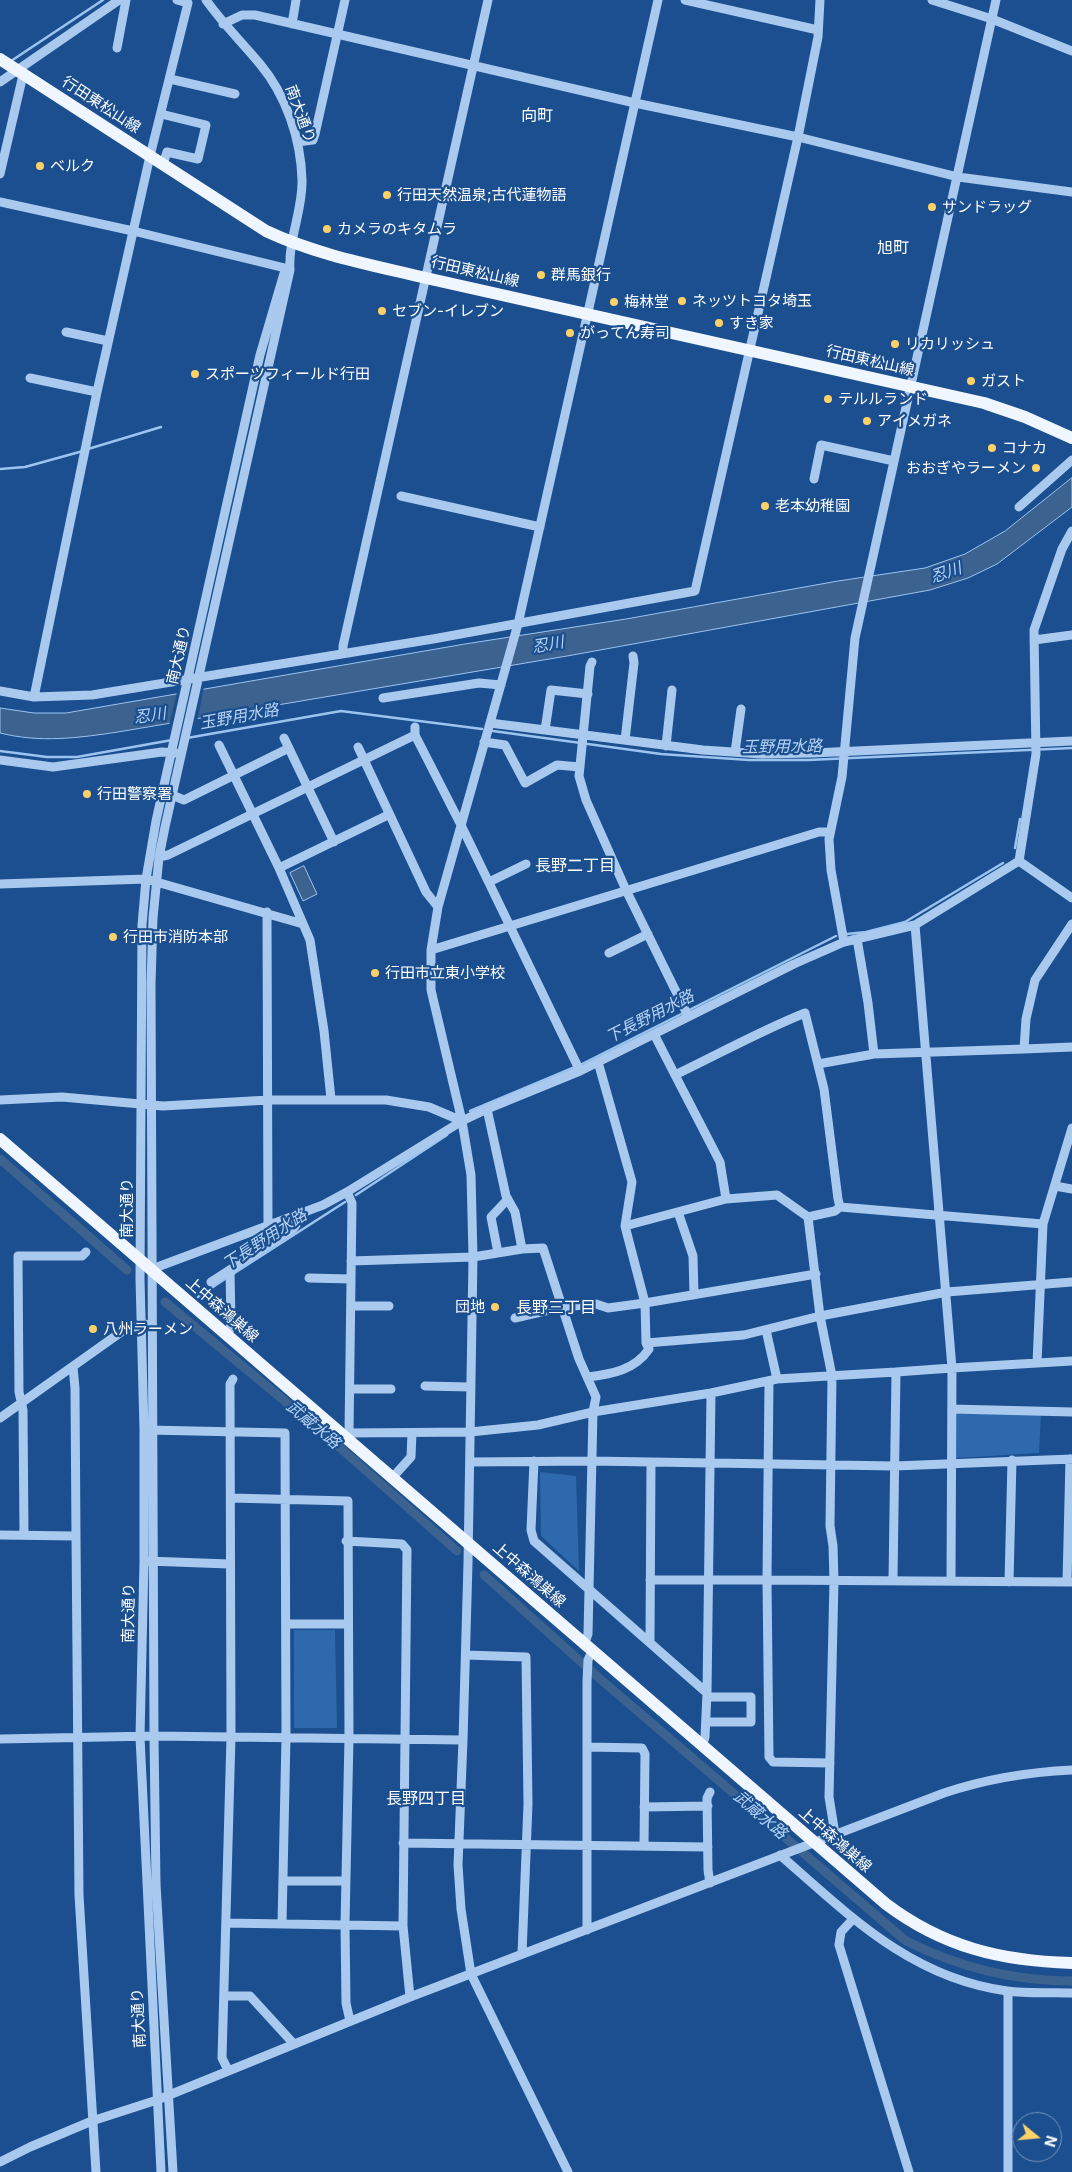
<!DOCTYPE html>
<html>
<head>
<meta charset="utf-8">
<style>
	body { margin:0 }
	#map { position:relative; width:1072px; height:2172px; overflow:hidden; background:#1b4f8f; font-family:Inter,sans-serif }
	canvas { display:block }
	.north { position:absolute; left:1012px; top:2112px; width:50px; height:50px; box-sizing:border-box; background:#1b4f8f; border:1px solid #7695bc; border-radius:50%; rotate:107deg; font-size:14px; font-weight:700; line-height:20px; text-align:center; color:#fff }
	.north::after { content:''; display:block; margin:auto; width:18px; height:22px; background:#ffd166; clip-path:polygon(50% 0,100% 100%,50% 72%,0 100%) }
</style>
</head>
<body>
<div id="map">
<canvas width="1072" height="2172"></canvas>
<div class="north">N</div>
</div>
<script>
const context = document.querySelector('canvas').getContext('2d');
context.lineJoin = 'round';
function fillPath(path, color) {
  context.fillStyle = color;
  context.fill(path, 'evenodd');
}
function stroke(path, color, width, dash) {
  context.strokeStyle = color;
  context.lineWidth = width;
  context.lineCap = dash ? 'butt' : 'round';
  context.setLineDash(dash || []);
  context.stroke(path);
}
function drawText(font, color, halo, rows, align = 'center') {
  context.font = font + ' Inter,"Noto Sans JP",sans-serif';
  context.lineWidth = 4.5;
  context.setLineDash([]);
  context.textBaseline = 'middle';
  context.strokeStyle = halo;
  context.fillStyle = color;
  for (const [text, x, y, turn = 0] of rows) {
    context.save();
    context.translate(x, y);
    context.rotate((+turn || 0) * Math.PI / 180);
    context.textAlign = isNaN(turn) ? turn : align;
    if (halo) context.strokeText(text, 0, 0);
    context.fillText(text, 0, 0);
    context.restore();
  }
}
const green = new Path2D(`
	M 956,1413 L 1041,1414 L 1039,1453 L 956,1458 Z
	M 540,1472 L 576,1476 L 579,1571 L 541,1536 Z
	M 294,1630 L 335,1630 L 337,1728 L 294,1728 Z`);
const water = new Path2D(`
	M 1072,478 L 1072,507 L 997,564 L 968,578 L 930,590 L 567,656 L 118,732 C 78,738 40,743 0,733 L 0,708 L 34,713 L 66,713 L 465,644 L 626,619 L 838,581 L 925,568 L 965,554 L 1005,531 Z
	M 304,866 L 317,894 L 303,901 L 290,873 Z`);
const pier = new Path2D(`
	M 204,687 L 197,722 L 169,726 L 177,692 Z`);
const stream = new Path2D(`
	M 11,61 L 103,0
	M 88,449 L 161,427
	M 0,469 L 25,467 L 83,451
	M 493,731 L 661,754 L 749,760 L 808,760 L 1072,748
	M 187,738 L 341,711 L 482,729
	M 0,751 L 47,757 L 77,757 L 172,740
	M 1015,848 L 1020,819
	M 847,934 L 866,932 L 905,922 L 1003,863
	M 580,1065 L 836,936
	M 470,1111 L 575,1067
	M 356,1195 L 447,1135
	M 233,1274 L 345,1202
	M 198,1297 L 228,1277`);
const canal = new Path2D(`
	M 0,1159 L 127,1270
	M 165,1302 L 321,1431 L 457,1551
	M 484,1575 L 599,1678 L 906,1941 C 961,1968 1011,1980 1072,1981`);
const minor = new Path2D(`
	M 685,0 L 818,30
	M 932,0 L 992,19 L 1072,51
	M 223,24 L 242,15 L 255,15 L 635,103 L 798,137 L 958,177 L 1072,192
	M 292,24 L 296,0
	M 117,48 L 126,0
	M 170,79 L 235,94
	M 0,82 L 119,0
	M 161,114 L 206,125 L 198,159 L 167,152 L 163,164
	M 297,142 L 313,140 L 315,134 L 345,0
	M 0,174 L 23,75
	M 0,202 L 133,231 L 285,268
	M 66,332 L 108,341
	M 30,378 L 97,392
	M 814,479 L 821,445 L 894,461
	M 401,496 L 540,527
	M 1019,507 L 1072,460
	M 1034,640 L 1072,635
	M 343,653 L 343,646 L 488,0
	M 592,662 L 590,666 L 579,776 L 586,800 L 626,890 L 688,1016
	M 0,691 L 34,697 L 92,695 L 433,639 L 695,591 L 798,137 L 818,37 L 820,0
	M 34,697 L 97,392 L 150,156 L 188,3 L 177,0
	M 383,698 L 479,683 L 501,685
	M 490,723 L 703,750 L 762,754 L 813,753 L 1072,741
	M 415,727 L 415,735 L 461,825 L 580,1071
	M 545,730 L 551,690 L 588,694
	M 284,738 L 334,842
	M 625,740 L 634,663 L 633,656
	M 484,742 L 505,745 L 525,783 L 557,765 L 580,767
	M 219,745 L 279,868 L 310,940 L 324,1031 L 331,1099
	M 666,746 L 672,690
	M 358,747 L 426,892 L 438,907
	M 735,752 L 741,709
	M 0,760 L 53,767 L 162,752 L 176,753
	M 172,795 L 184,800 L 289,748
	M 159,857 L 168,855 L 415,735
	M 1019,861 L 1072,898
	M 279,868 L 388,815
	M 489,882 L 526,864
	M 0,884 L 146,879 L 303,924
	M 267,912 L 268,1227
	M 915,925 L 952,1368 L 1072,1361
	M 844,942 L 831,870 L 829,839 L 842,777 L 855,638 L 996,0
	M 431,950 L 819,832 L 830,832
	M 609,953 L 648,934
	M 654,1034 L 675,1075 C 719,1054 760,1031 805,1013 L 824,1089 L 838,1199 L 840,1207 L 835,1211 L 808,1217 L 777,1195 L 726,1199
	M 1024,1049 L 1072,1047
	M 874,1054 L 1024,1049 L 1026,1019 L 1035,980 L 1072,924
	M 598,1062 L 632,1182 L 625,1226
	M 818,1064 L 874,1054 L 868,1003 L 857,939
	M 0,1100 L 62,1097 L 163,1106 L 268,1100 L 386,1100 L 429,1107 L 462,1121 L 347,1192 L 323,1205 L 152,1269
	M 487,1109 L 580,1071 L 794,964 L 844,942 L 915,925 L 1019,861 L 1036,754 L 1034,630 L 1062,549 L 1072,531
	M 462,1121 L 487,1109 L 506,1196 L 515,1212 L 522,1249
	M 1055,1186 L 1072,1189
	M 840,1207 L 1043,1224
	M 678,1212 L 693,1256 L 694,1295
	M 808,1217 L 820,1316 L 832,1376 L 830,1526 L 833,1546 L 834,1581 L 829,1797 L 835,1834
	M 498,1253 L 491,1217 L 508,1199
	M 351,1261 L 473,1257 L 522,1249 L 543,1248 L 579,1359 L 596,1397 L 593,1412 L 588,1634 L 584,1645
	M 309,1278 L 351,1279
	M 211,1282 L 293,1229 L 296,1225 L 296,1217
	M 351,1306 L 389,1306
	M 515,1318 L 562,1307 L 596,1304 L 608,1308 L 645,1303 L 816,1274
	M 766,1330 L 777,1379
	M 228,1336 L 231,1324 L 230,1270
	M 646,1343 L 744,1335 L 820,1316 L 947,1292 L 1072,1282
	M 1037,1363 L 1043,1224 L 1072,1128
	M 588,1377 C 612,1374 635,1370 649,1349 L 646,1343 L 645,1303 L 625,1226 L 726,1199 L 720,1162 L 675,1075
	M 769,1382 L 767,1580 L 1072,1582
	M 425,1386 L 470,1387
	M 350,1389 L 391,1389
	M 952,1409 L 1072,1412
	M 0,1418 L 124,1330 L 145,1324
	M 148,1430 L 285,1433
	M 349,1433 L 470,1432 L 538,1425 L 593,1412 L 711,1393 L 777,1379 L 896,1372
	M 345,1437 L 349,1433 L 352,1203 L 347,1192
	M 534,1461 L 531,1530 L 534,1541 L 707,1693
	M 470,1462 L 591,1461 L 895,1466 L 1072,1459
	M 392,1478 L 411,1457 L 412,1433
	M 231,1498 L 348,1501 L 349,1738 L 345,1924 L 346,2003 L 350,2021
	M 0,1535 L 76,1536 L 75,1388 L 73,1367
	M 24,1535 L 23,1410 L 19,1392 L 18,1256 L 82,1256 L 86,1252
	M 76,1536 L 79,1895 L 96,2172
	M 346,1541 L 402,1544 L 407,1550 L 403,1926 L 410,1997
	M 147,1561 L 229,1564
	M 650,1580 L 767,1580 L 769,1757 L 773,1762 L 830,1763
	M 893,1580 L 896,1372 L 952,1368 L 951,1580
	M 1009,1582 L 1012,1460
	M 1067,1582 L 1070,1459
	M 286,1624 L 347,1624
	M 650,1642 L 651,1462
	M 466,1655 L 526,1657 L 528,1804 L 522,1954
	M 706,1722 L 751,1722 L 751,1697 L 707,1697
	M 0,1739 L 154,1736 L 463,1740 L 458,1865 L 461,1909 L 471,1974 L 568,2172
	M 463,1740 L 468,1563 L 473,1257 L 471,1175 L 462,1121 L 431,990 L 431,950 L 438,907 L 518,624 L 658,0
	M 587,1747 L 642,1748 L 645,1754 L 644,1846
	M 702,1747 L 705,1737 L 707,1693 L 711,1393
	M 710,1792 L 707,1798 L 708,1870 L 710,1883
	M 644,1807 L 708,1806
	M 403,1843 L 708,1847
	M 780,1855 C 850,1916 911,1978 1007,1991 C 1028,1994 1051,1992 1072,1993
	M 283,1881 L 346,1881
	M 853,1919 L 841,1932 L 839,1945 L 909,2172
	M 226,1923 L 403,1926
	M 282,1924 L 286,1737 L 285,1433
	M 587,1930 L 587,1682 L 588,1660 L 592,1651
	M 225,1996 L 250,1996 L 293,2043
	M 228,2070 L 222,2058 L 231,1737 L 230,1384 L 233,1379
	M 0,2162 L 30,2147 L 92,2121 L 157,2100 L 410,1997 L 944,1793 C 986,1779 1028,1772 1072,1770
	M 161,2172 L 140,1737 L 144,1561 L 144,1430 L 140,1279 L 142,925 L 146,879 L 156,821 L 260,355 L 285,270
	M 173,2172 L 156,1884 L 154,1736 L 151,984 L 153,918 L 159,857 L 165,827 L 290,270 C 288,239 303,210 302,180 C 301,139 286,95 260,64 C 241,41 223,24 206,0
	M 1008,2172 L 1008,1992`);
const major = new Path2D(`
	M 0,59 L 266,231 C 317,255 372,265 426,278 L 984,403 L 1025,417 L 1072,438
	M 0,1139 L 886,1904 C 943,1947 1001,1961 1072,1963`);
const markers = [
	[40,166,5,"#ffd166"],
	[387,195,5,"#ffd166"],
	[932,207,5,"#ffd166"],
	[327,229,5,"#ffd166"],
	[541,275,5,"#ffd166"],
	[682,301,5,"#ffd166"],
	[614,302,5,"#ffd166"],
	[382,311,5,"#ffd166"],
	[719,323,5,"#ffd166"],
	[570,333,5,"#ffd166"],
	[895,344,5,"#ffd166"],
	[195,374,5,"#ffd166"],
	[971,381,5,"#ffd166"],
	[828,399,5,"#ffd166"],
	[867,421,5,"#ffd166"],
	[992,448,5,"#ffd166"],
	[1036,468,5,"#ffd166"],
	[765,506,5,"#ffd166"],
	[87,794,5,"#ffd166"],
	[113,937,5,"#ffd166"],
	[375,973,5,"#ffd166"],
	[495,1307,5,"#ffd166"],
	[93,1329,5,"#ffd166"]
];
const streetNames = [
	["行田東松山線",101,105,33],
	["南大通り",300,114,70],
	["行田東松山線",475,272,13],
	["行田東松山線",870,361,13],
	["南大通り",179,655,-77],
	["南大通り",127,1208,-90],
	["上中森鴻巣線",222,1310,41],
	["上中森鴻巣線",529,1575,41],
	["南大通り",129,1613,-89],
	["上中森鴻巣線",835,1840,41],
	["南大通り",139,2018,-93]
];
const poiNames = [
	["ベルク",50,166],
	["行田天然温泉;古代蓮物語",397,195],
	["サンドラッグ",942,207],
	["カメラのキタムラ",337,229],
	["群馬銀行",551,275],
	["ネッツトヨタ埼玉",692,301],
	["梅林堂",624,302],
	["セブン-イレブン",392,311],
	["すき家",729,323],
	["がってん寿司",580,333],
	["リカリッシュ",905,344],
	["スポーツフィールド行田",205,374],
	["ガスト",981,381],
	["テルルランド",838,399],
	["アイメガネ",877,421],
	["コナカ",1002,448],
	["おおぎやラーメン",1026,468,"right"],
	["老本幼稚園",775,506],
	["行田警察署",97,794],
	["行田市消防本部",123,937],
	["行田市立東小学校",385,973],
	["団地",485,1307,"right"],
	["八州ラーメン",103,1329]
];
const neighbourhoodNames = [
	["向町",537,116],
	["旭町",893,248],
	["長野二丁目",575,866],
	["長野三丁目",556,1308],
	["長野四丁目",426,1799]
];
const waterNames = [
	["忍川",946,573,-19],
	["忍川",548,645,-10],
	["忍川",150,716,-8],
	["玉野用水路",239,717,-10],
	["玉野用水路",782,747,-1],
	["下長野用水路",650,1017,-27],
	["下長野用水路",265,1240,-33],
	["武蔵水路",313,1425,40],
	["武蔵水路",760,1815,41]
];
fillPath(green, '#2e69ad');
fillPath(water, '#3c6290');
stroke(water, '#9cc4f0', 1);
fillPath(pier, '#1b4f8f');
stroke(stream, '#9cc4f0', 2.5);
stroke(canal, '#3c6290', 9);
stroke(minor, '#a9c9ee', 9);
stroke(major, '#f0f6ff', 12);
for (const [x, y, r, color] of markers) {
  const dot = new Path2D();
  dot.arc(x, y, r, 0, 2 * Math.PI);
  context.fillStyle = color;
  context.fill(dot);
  stroke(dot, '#1b4f8f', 2);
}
drawText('15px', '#fff', '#1b4f8f', streetNames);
drawText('15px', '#fff', '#1b4f8f', poiNames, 'left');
drawText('16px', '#fff', '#1b4f8f', neighbourhoodNames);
drawText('italic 16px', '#b5d3f5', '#1b4f8f', waterNames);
</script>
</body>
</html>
